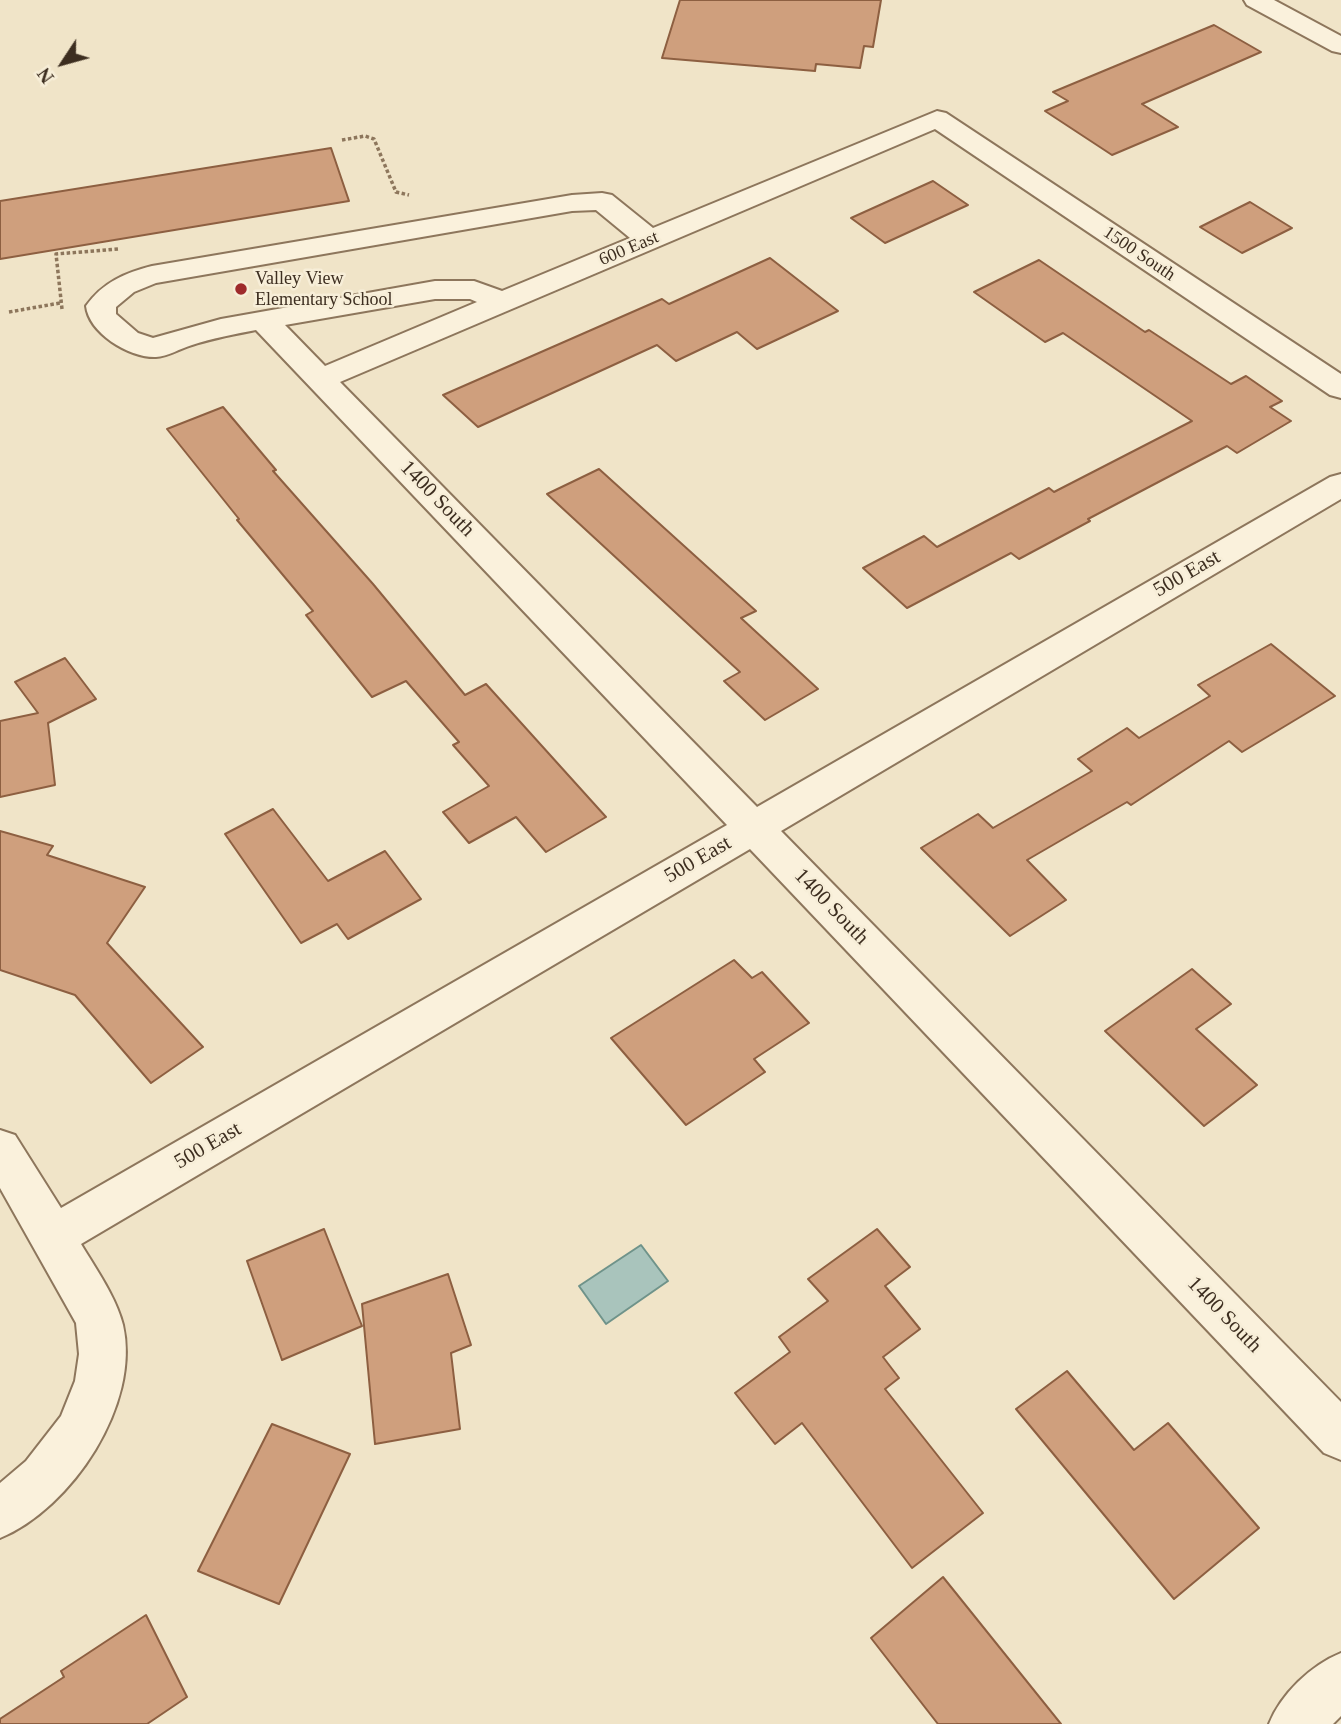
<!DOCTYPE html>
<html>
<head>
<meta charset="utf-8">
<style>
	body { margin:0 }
	#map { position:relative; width:1341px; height:1724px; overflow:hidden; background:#f0e4c8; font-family:"Times New Roman",serif }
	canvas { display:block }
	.north { position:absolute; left:28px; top:28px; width:70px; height:70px; -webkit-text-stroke:5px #f7eed8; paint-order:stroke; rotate:234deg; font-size:19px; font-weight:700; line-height:28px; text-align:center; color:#3d2e20 }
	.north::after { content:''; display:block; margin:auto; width:24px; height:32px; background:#3d2e20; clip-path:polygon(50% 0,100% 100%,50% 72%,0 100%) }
</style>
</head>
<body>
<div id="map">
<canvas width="1341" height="1724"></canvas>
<div class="north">N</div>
</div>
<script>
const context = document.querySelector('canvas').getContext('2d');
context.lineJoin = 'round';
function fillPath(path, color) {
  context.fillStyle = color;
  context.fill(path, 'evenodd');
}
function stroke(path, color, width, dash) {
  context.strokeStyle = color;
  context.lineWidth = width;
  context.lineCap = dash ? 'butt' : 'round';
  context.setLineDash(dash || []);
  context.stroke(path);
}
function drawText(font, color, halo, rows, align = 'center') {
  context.font = font + ' "Times New Roman",serif';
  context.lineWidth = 5;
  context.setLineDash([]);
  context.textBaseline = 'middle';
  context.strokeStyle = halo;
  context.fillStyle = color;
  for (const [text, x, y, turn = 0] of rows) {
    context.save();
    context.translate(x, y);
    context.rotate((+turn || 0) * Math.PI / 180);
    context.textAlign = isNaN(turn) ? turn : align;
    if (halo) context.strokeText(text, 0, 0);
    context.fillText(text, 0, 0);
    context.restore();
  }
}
const water = new Path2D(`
	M 641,1245 L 668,1281 L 606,1324 L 579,1286 Z`);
const building = new Path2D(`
	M 680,0 L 881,0 L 873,47 L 864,46 L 860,68 L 816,64 L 815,71 L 662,58 Z
	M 1214,25 L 1261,52 L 1142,104 L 1178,127 L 1112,155 L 1045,111 L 1068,101 L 1053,92 Z
	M 331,148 L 349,201 L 0,259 L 0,201 Z
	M 933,181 L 968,205 L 885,243 L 851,218 Z
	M 1250,202 L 1292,228 L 1242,253 L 1200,227 Z
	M 770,258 L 838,311 L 757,349 L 737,332 L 676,361 L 657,345 L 478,427 L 443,395 L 662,299 L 669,304 Z
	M 1039,260 L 1145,332 L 1149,330 L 1231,384 L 1246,376 L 1282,401 L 1270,407 L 1291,421 L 1237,453 L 1227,446 L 1088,519 L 1090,521 L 1019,559 L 1011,553 L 907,608 L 863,568 L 924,536 L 937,547 L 1049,488 L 1054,492 L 1192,421 L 1063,333 L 1045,342 L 974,292 Z
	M 223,407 L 276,470 L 273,471 L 373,584 L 465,695 L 486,684 L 606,817 L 546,852 L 516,817 L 469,843 L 443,812 L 489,786 L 453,745 L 459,742 L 406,681 L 372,697 L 306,615 L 313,611 L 237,520 L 239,519 L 167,429 Z
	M 599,469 L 756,611 L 741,618 L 818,689 L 765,720 L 724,681 L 740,672 L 547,494 Z
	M 1271,644 L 1335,696 L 1242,752 L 1229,741 L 1131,805 L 1127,802 L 1027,860 L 1066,900 L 1010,936 L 921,848 L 978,814 L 993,828 L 1092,771 L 1078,759 L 1127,728 L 1139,738 L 1210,696 L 1198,685 Z
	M 65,658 L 96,699 L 48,723 L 55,785 L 0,797 L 0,721 L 38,713 L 15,682 Z
	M 273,809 L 328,881 L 385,851 L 421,899 L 348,939 L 337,924 L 301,943 L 225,834 Z
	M 0,831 L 53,846 L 47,855 L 145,887 L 107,943 L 203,1047 L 151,1083 L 75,995 L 0,970 Z
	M 734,960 L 752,978 L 762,972 L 809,1023 L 754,1059 L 765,1072 L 686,1125 L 611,1038 Z
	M 1192,969 L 1231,1004 L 1196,1029 L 1257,1085 L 1204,1126 L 1105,1031 Z
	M 324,1229 L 362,1326 L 282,1360 L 247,1261 Z
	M 877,1229 L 910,1267 L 885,1286 L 920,1329 L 883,1357 L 899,1378 L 885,1389 L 983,1513 L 912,1568 L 802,1423 L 775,1444 L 735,1393 L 790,1352 L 779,1337 L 828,1301 L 808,1279 Z
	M 448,1274 L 471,1345 L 451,1353 L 460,1429 L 375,1444 L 362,1304 Z
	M 1067,1371 L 1134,1450 L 1168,1423 L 1259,1528 L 1174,1599 L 1016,1409 Z
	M 272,1424 L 350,1454 L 279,1604 L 198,1571 Z
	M 943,1577 L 1061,1724 L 938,1724 L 871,1638 Z
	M 146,1615 L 187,1697 L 147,1724 L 0,1724 L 0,1719 L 64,1677 L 61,1671 Z`);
const path = new Path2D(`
	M 342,140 L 365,136 L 374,139 L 396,192 L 409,195
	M 62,309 L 56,254 L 118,249
	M 9,312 L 60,303`);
const minor = new Path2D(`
	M 1244,0 L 1274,0 L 1341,36 L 1341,53 L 1332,51 L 1247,5 Z
	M 937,111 L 946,113 L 1341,374 L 1341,398 L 1330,395 L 935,129 L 340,382 L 757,807 L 1330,477 L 1341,474 L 1341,499 L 781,831 L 1341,1402 L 1341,1460 L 1324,1453 L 750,849 L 81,1244 C 96,1269 116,1297 123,1325 C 141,1404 72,1508 0,1538 L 0,1483 L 26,1461 L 61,1416 L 75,1381 L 79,1354 L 76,1323 L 0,1188 L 0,1130 L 15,1135 L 61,1208 L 727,825 L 256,330 C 235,334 213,338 192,345 C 181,348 167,357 156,357 C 129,358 89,333 86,306 C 103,282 125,273 152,266 L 572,195 L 602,193 L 612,195 L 653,228 ZM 596,210 L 630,238 L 502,291 L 474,281 L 435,281 L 221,319 L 153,338 L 138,333 L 116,314 L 116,307 L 134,292 L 156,283 L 572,211 ZM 435,299 L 470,299 L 477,302 L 325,366 L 285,325 Z
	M 1341,1653 L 1341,1716 L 1333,1724 L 1269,1724 C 1281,1694 1311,1665 1341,1653 Z`);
const markers = [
	[241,289,7,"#9e2a2b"]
];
const farStreetnames = [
	["600 East",629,249,-23],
	["1500 South",1139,254,34]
];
const farPoinames = [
	["Valley View",255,279],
	["Elementary School",255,300]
];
const streetNames = [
	["1400 South",437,499,46],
	["500 East",1187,574,-30],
	["500 East",698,860,-30],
	["1400 South",831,907,46],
	["500 East",208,1146,-30],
	["1400 South",1224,1315,46]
];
fillPath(water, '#a9c4bc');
stroke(water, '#6f938a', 2);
fillPath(building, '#cf9f7d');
stroke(building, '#8d5f41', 2);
stroke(minor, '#8d765c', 4);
stroke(path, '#8d765c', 3.5, [3.5, 2.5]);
fillPath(minor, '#faf1dc');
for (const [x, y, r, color] of markers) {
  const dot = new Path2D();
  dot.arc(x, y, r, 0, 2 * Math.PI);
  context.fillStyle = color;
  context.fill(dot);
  stroke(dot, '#f7eed8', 2.5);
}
drawText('18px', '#3d2e20', '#f7eed8', farStreetnames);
drawText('18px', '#3d2e20', '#f7eed8', farPoinames, 'left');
drawText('21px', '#3d2e20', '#f7eed8', streetNames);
</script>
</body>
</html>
